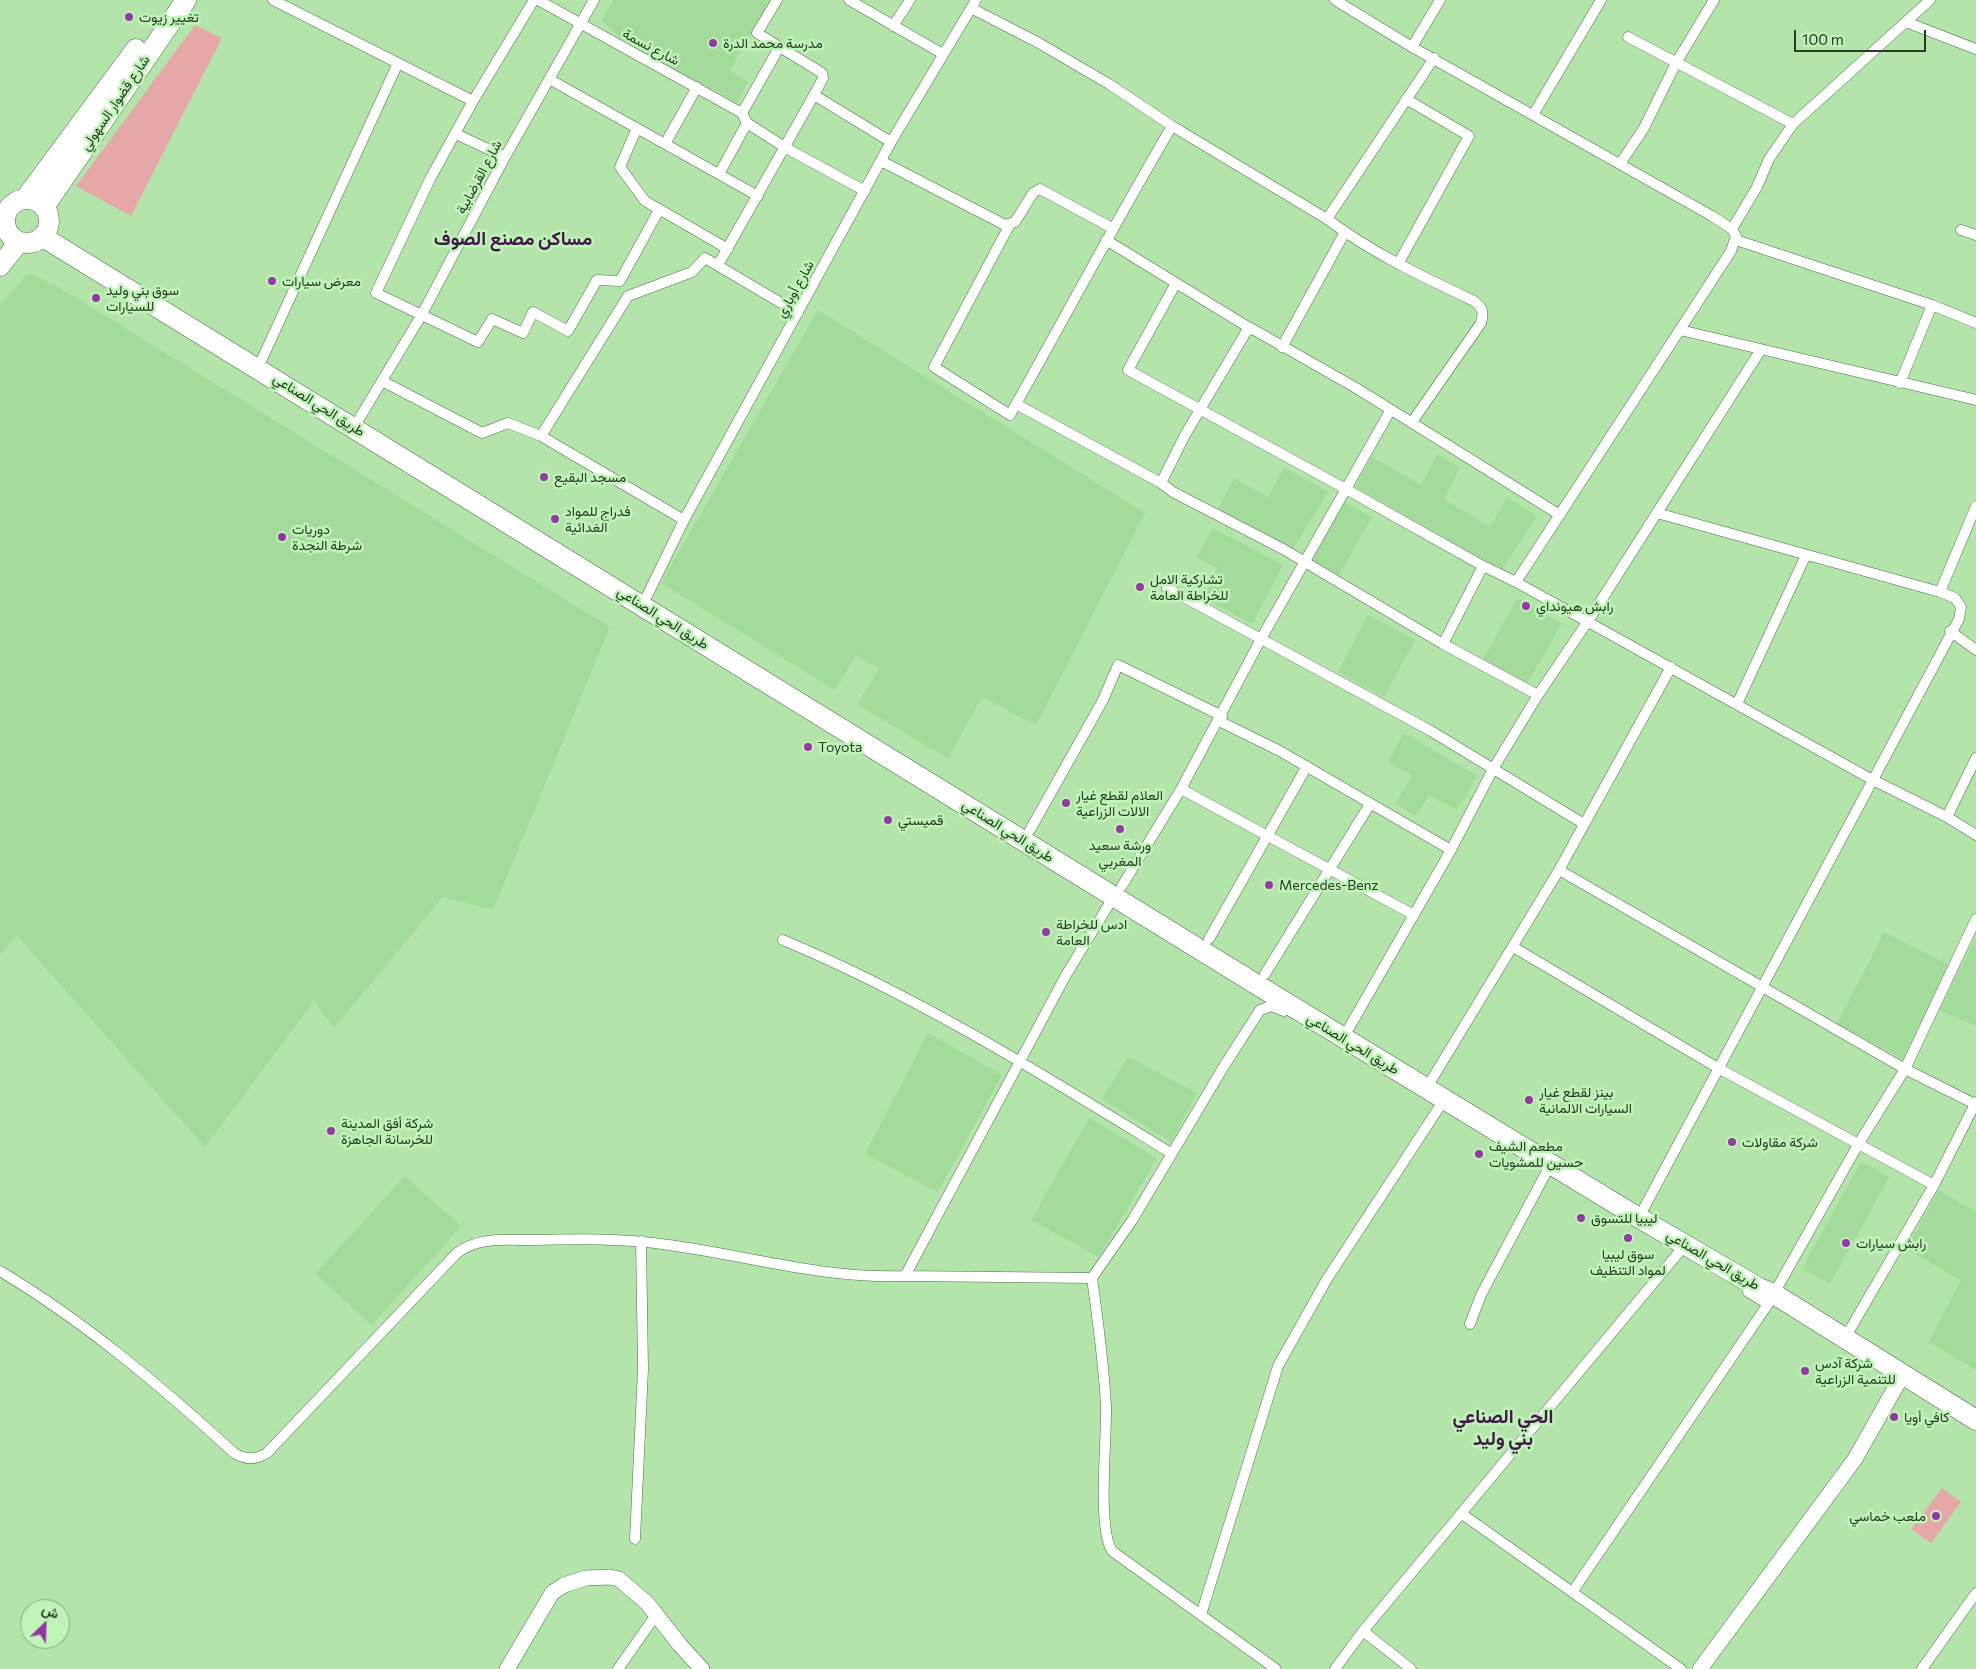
<!DOCTYPE html>
<html>
<head>
<meta charset="utf-8">
<style>
	body { margin:0 }
	#map { position:relative; width:1976px; height:1669px; overflow:hidden; background:#b3e5ab; font-family:Commissioner,Vazirmatn,sans-serif }
	canvas { display:block }
	.north { position:absolute; left:20px; top:1599px; width:50px; height:50px; box-sizing:border-box; background:#bff3b8; border:1px solid #83aa7d; border-radius:50%; rotate:24deg; font-size:14px; font-weight:700; line-height:20px; text-align:center; color:#283c25 }
	.north::after { content:''; display:block; margin:auto; width:18px; height:22px; background:#9439a4; clip-path:polygon(50% 0,100% 100%,50% 72%,0 100%) }
	.scale { position:absolute; left:1794px; top:30px; width:132px; height:22px; box-sizing:border-box; border:2px solid #283c25; border-top:0; padding-left:6px; font-size:15px; line-height:18px; white-space:nowrap; color:#283c25; -webkit-text-stroke:4px #bff3b8; paint-order:stroke }
</style>
</head>
<body>
<div id="map">
<canvas width="1976" height="1669"></canvas>
<div class="north">ش</div>
<div class="scale">100 m</div>
</div>
<script>
const context = document.querySelector('canvas').getContext('2d');
context.lineJoin = 'round';
function fillPath(path, color) {
  context.fillStyle = color;
  context.fill(path, 'evenodd');
}
function stroke(path, color, width, dash) {
  context.strokeStyle = color;
  context.lineWidth = width;
  context.lineCap = dash ? 'butt' : 'round';
  context.setLineDash(dash || []);
  context.stroke(path);
}
function drawText(font, color, halo, rows, align = 'center') {
  context.font = font + ' Commissioner,Vazirmatn,sans-serif';
  context.lineWidth = 5;
  context.setLineDash([]);
  context.textBaseline = 'middle';
  context.strokeStyle = halo;
  context.fillStyle = color;
  for (const [text, x, y, turn = 0] of rows) {
    context.save();
    context.translate(x, y);
    context.rotate((+turn || 0) * Math.PI / 180);
    context.textAlign = isNaN(turn) ? turn : align;
    if (halo) context.strokeText(text, 0, 0);
    context.fillText(text, 0, 0);
    context.restore();
  }
}
const built = new Path2D(`
	M 613,0 L 771,0 L 730,70 L 748,82 L 737,103 L 713,89 L 708,91 L 630,46 L 602,21 Z
	M 29,273 L 55,285 L 610,627 L 493,910 L 443,897 L 334,1028 L 314,1001 L 205,1147 L 17,936 L 0,954 L 0,304 Z
	M 818,310 L 1145,513 L 1036,725 L 982,697 L 948,759 L 857,704 L 879,669 L 873,665 L 856,655 L 835,690 L 661,583 Z
	M 1437,454 L 1460,468 L 1444,499 L 1490,527 L 1507,497 L 1537,516 L 1502,570 L 1355,487 L 1372,457 L 1421,485 Z
	M 1284,467 L 1328,492 L 1293,549 L 1218,509 L 1234,478 L 1268,497 Z
	M 1344,502 L 1372,517 L 1339,575 L 1312,560 Z
	M 1213,528 L 1283,565 L 1252,624 L 1203,598 L 1218,568 L 1197,557 Z
	M 1517,599 L 1562,623 L 1527,684 L 1483,659 Z
	M 1368,615 L 1415,640 L 1384,697 L 1338,672 Z
	M 1404,733 L 1477,776 L 1457,810 L 1429,795 L 1416,816 L 1395,804 L 1412,776 L 1388,761 Z
	M 1884,932 L 1949,965 L 1905,1060 L 1837,1024 Z
	M 1976,938 L 1976,1026 L 1939,1010 Z
	M 928,1033 L 1002,1075 L 938,1192 L 865,1154 Z
	M 1128,1057 L 1197,1093 L 1171,1142 L 1102,1099 Z
	M 1089,1118 L 1157,1158 L 1099,1257 L 1031,1220 Z
	M 1861,1161 L 1889,1177 L 1830,1284 L 1802,1269 Z
	M 405,1176 L 461,1226 L 372,1325 L 315,1274 Z
	M 1939,1190 L 1976,1212 L 1976,1370 L 1929,1342 L 1961,1280 L 1906,1249 Z`);
const green = new Path2D(`
	M 195,25 L 222,38 L 131,216 L 76,186 Z
	M 1942,1488 L 1961,1502 L 1931,1543 L 1911,1529 Z`);
const street = new Path2D(`
	M 273,0 L 473,101
	M 534,0 L 473,101 L 430,179 L 376,293 L 478,342 L 492,319 L 523,333 L 533,312 L 568,331 L 597,280 L 620,281 L 659,210
	M 538,0 L 742,113 L 747,123
	M 777,0 L 757,33 L 822,73 L 823,78 L 814,95 L 891,142
	M 849,0 L 943,54
	M 971,8 L 1037,42 L 1109,84 L 1172,126 L 1327,219 C 1372,253 1423,277 1474,301 C 1483,308 1484,312 1481,323 L 1412,422
	M 1906,22 L 1976,49
	M 893,26 L 910,0
	M 1628,37 L 1793,124
	M 1412,47 L 1440,0
	M 549,79 L 758,196
	M 742,113 L 780,46
	M 1533,115 L 1601,0
	M 747,123 L 786,148 L 865,191
	M 637,128 L 620,167 L 645,201 L 728,249
	M 456,134 L 505,157
	M 665,144 L 697,87
	M 881,161 L 1005,225 L 1015,222 L 1033,193 L 1040,189 L 1112,228
	M 1620,164 L 1644,128 L 1676,63 L 1714,0
	M 719,174 L 747,123
	M 1327,219 L 1434,58
	M 1009,226 L 934,367 L 1010,415 C 1064,319 1116,221 1172,126
	M 1732,229 L 1757,187 L 1769,159 L 1793,124 L 1930,0
	M 1961,230 L 1976,235
	M 1106,240 L 1176,283 L 1128,370 L 1344,488 L 1483,566 L 1516,582 L 1731,251 L 1736,236 L 1732,229 L 1712,216 L 1412,47 L 1335,0
	M 1736,240 L 1932,305 L 1976,323
	M 1398,264 L 1469,136 L 1406,99
	M 718,265 L 814,95
	M 1176,283 L 1253,330
	M 1680,330 L 1976,400
	M 1282,347 L 1345,232
	M 262,359 L 398,63
	M 382,381 L 482,433 L 508,423 L 541,436 L 628,296 L 692,272 L 705,258 L 798,313
	M 1900,383 L 1932,305
	M 1016,404 L 1161,483
	M 359,419 L 421,316 L 505,157 L 594,0
	M 541,436 L 684,520
	M 1483,566 L 1443,644 L 1538,695
	M 1516,582 L 1871,779 L 1947,817 L 1976,835
	M 1167,588 L 1431,731 L 1584,824
	M 1940,592 L 1976,506
	M 647,596 L 684,520 L 891,142 L 976,0
	M 1950,631 L 1976,650
	M 1443,644 L 1283,549 L 1173,492 L 1161,483 L 1185,435 L 1249,327 L 1356,388 L 1560,515
	M 1737,704 L 1806,555
	M 1219,721 L 1278,750 L 1451,850
	M 1181,789 L 1414,915
	M 1947,817 L 1976,758
	M 1030,830 L 1103,700 L 1118,665 L 1222,716
	M 1559,870 L 1905,1069 L 1975,1104
	M 1122,886 L 1181,789 L 1261,639 L 1390,411
	M 1114,896 L 1066,975 L 905,1276 L 1092,1278 L 1133,1219 L 1224,1066 L 1260,1010 L 1271,1006 L 1284,1011
	M 1209,939 L 1307,766
	M 783,940 C 919,997 1045,1076 1171,1153
	M 1513,947 L 1718,1068 L 1934,1185
	M 1265,974 L 1370,804
	M 1349,1028 L 1451,850 L 1493,769 L 1538,695 L 1588,621 L 1760,351
	M 1432,1079 L 1559,870 L 1671,667
	M 1644,1208 L 1959,619 L 1961,607 L 1955,598 L 1940,592 L 1657,513
	M 0,1271 C 85,1322 161,1386 234,1453 C 246,1460 255,1460 267,1453 L 457,1253 C 478,1237 504,1240 530,1240 C 576,1239 623,1238 669,1245 C 749,1256 824,1279 905,1276
	M 1092,1278 C 1098,1321 1104,1364 1106,1407 C 1107,1440 1097,1526 1112,1551 L 1276,1669
	M 1748,1292 L 1768,1304
	M 1470,1324 L 1481,1295 L 1547,1171
	M 1845,1338 L 1934,1185 L 1976,1102
	M 1462,1514 L 1681,1669
	M 635,1539 L 643,1369 L 641,1241
	M 1573,1591 L 1768,1304 L 1859,1143 L 1905,1069 L 1976,919
	M 1201,1615 L 1278,1366 L 1327,1279 L 1440,1106
	M 1363,1631 L 1411,1669
	M 618,1669 L 656,1615
	M 1335,1669 L 1363,1631 L 1680,1251
	M 1922,1669 L 1976,1593`);
const secondary = new Path2D(`
	M 507,1669 L 552,1593 L 564,1585 L 586,1578 L 610,1577 L 619,1579 L 647,1603 L 680,1645 L 702,1669
	M 1700,1669 L 1855,1459 L 1903,1374`);
const highway = new Path2D(`
	M5 221a22 22 0 1 1 44 0a22 22 0 1 1-44 0Z
	M 25,199 L 136,49
	M 44,207 L 186,0
	M 43,237 L 1272,994 L 1634,1215 L 1759,1288 L 1774,1294 L 1976,1420
	M 0,266 L 19,242`);
const markers = [
	[129,17,5,"#9439a4"],
	[713,43,5,"#9439a4"],
	[272,281,5,"#9439a4"],
	[96,298,5,"#9439a4"],
	[544,477,5,"#9439a4"],
	[555,519,5,"#9439a4"],
	[282,537,5,"#9439a4"],
	[1140,587,5,"#9439a4"],
	[1526,606,5,"#9439a4"],
	[808,747,5,"#9439a4"],
	[1066,803,5,"#9439a4"],
	[888,820,5,"#9439a4"],
	[1120,829,5,"#9439a4"],
	[1269,885,5,"#9439a4"],
	[1046,932,5,"#9439a4"],
	[1529,1100,5,"#9439a4"],
	[331,1131,5,"#9439a4"],
	[1732,1142,5,"#9439a4"],
	[1479,1154,5,"#9439a4"],
	[1581,1218,5,"#9439a4"],
	[1628,1238,5,"#9439a4"],
	[1846,1243,5,"#9439a4"],
	[1805,1371,5,"#9439a4"],
	[1894,1417,5,"#9439a4"],
	[1936,1516,5,"#9439a4"]
];
const poiNames = [
	["تغيير زيوت",139,17],
	["مدرسة محمد الدرة",723,43],
	["معرض سيارات",282,281],
	["سوق بني وليد",106,290],
	["للسيارات",106,306],
	["مسجد البقيع",554,477],
	["فدراج للمواد",565,511],
	["الغدائية",565,527],
	["دوريات",292,529],
	["شرطة النجدة",292,545],
	["تشاركية الامل",1150,579],
	["للخراطة العامة",1150,595],
	["رابش هيونداي",1536,606],
	["Toyota",818,747],
	["العلام لقطع غيار",1076,795],
	["الالات الزراعية",1076,811],
	["قميستي",898,820],
	["ورشة سعيد",1120,845,"center"],
	["المغربي",1120,861,"center"],
	["Mercedes-Benz",1279,885],
	["ادس للخراطة",1056,924],
	["العامة",1056,940],
	["بينز لقطع غيار",1539,1092],
	["السيارات الالمانية",1539,1108],
	["شركة أفق المدينة",341,1123],
	["للخرسانة الجاهزة",341,1139],
	["شركة مقاولات",1742,1142],
	["مطعم الشيف",1489,1146],
	["حسين للمشويات",1489,1162],
	["ليبيا للتسوق",1591,1218],
	["رابش سيارات",1856,1243],
	["سوق ليبيا",1628,1254,"center"],
	["لمواد التنظيف",1628,1270,"center"],
	["شركة آدس",1815,1363],
	["للتنمية الزراعية",1815,1379],
	["كافي أويا",1904,1417],
	["ملعب خماسي",1926,1516,"right"]
];
const streetNames = [
	["شارع نسمة",651,47,28],
	["شارع قضوار السهولي",115,103,-56],
	["شارع القرضابية",479,177,-62],
	["شارع أوباري",795,289,-61],
	["طريق الحي الصناعي",319,405,32],
	["طريق الحي الصناعي",663,618,32],
	["طريق الحي الصناعي",1008,831,32],
	["طريق الحي الصناعي",1353,1044,31],
	["طريق الحي الصناعي",1713,1260,30]
];
const districtNames = [
	["مساكن مصنع الصوف",513,239],
	["الحي الصناعي",1503,1417],
	["بني وليد",1503,1439]
];
fillPath(built, '#a3db9b');
fillPath(green, '#e6a8a6');
stroke(street, '#44723e', 11);
stroke(secondary, '#44723e', 16);
stroke(highway, '#44723e', 21);
stroke(street, '#fff', 10);
stroke(secondary, '#fff', 15);
stroke(highway, '#fff', 20);
for (const [x, y, r, color] of markers) {
  const dot = new Path2D();
  dot.arc(x, y, r, 0, 2 * Math.PI);
  context.fillStyle = color;
  context.fill(dot);
  stroke(dot, '#bff3b8', 2);
}
drawText('14px', '#283c25', '#bff3b8', poiNames, 'left');
drawText('14px', '#283c25', '#bff3b8', streetNames);
drawText('bold 19px', '#421649', '#bff3b8', districtNames);
</script>
</body>
</html>
